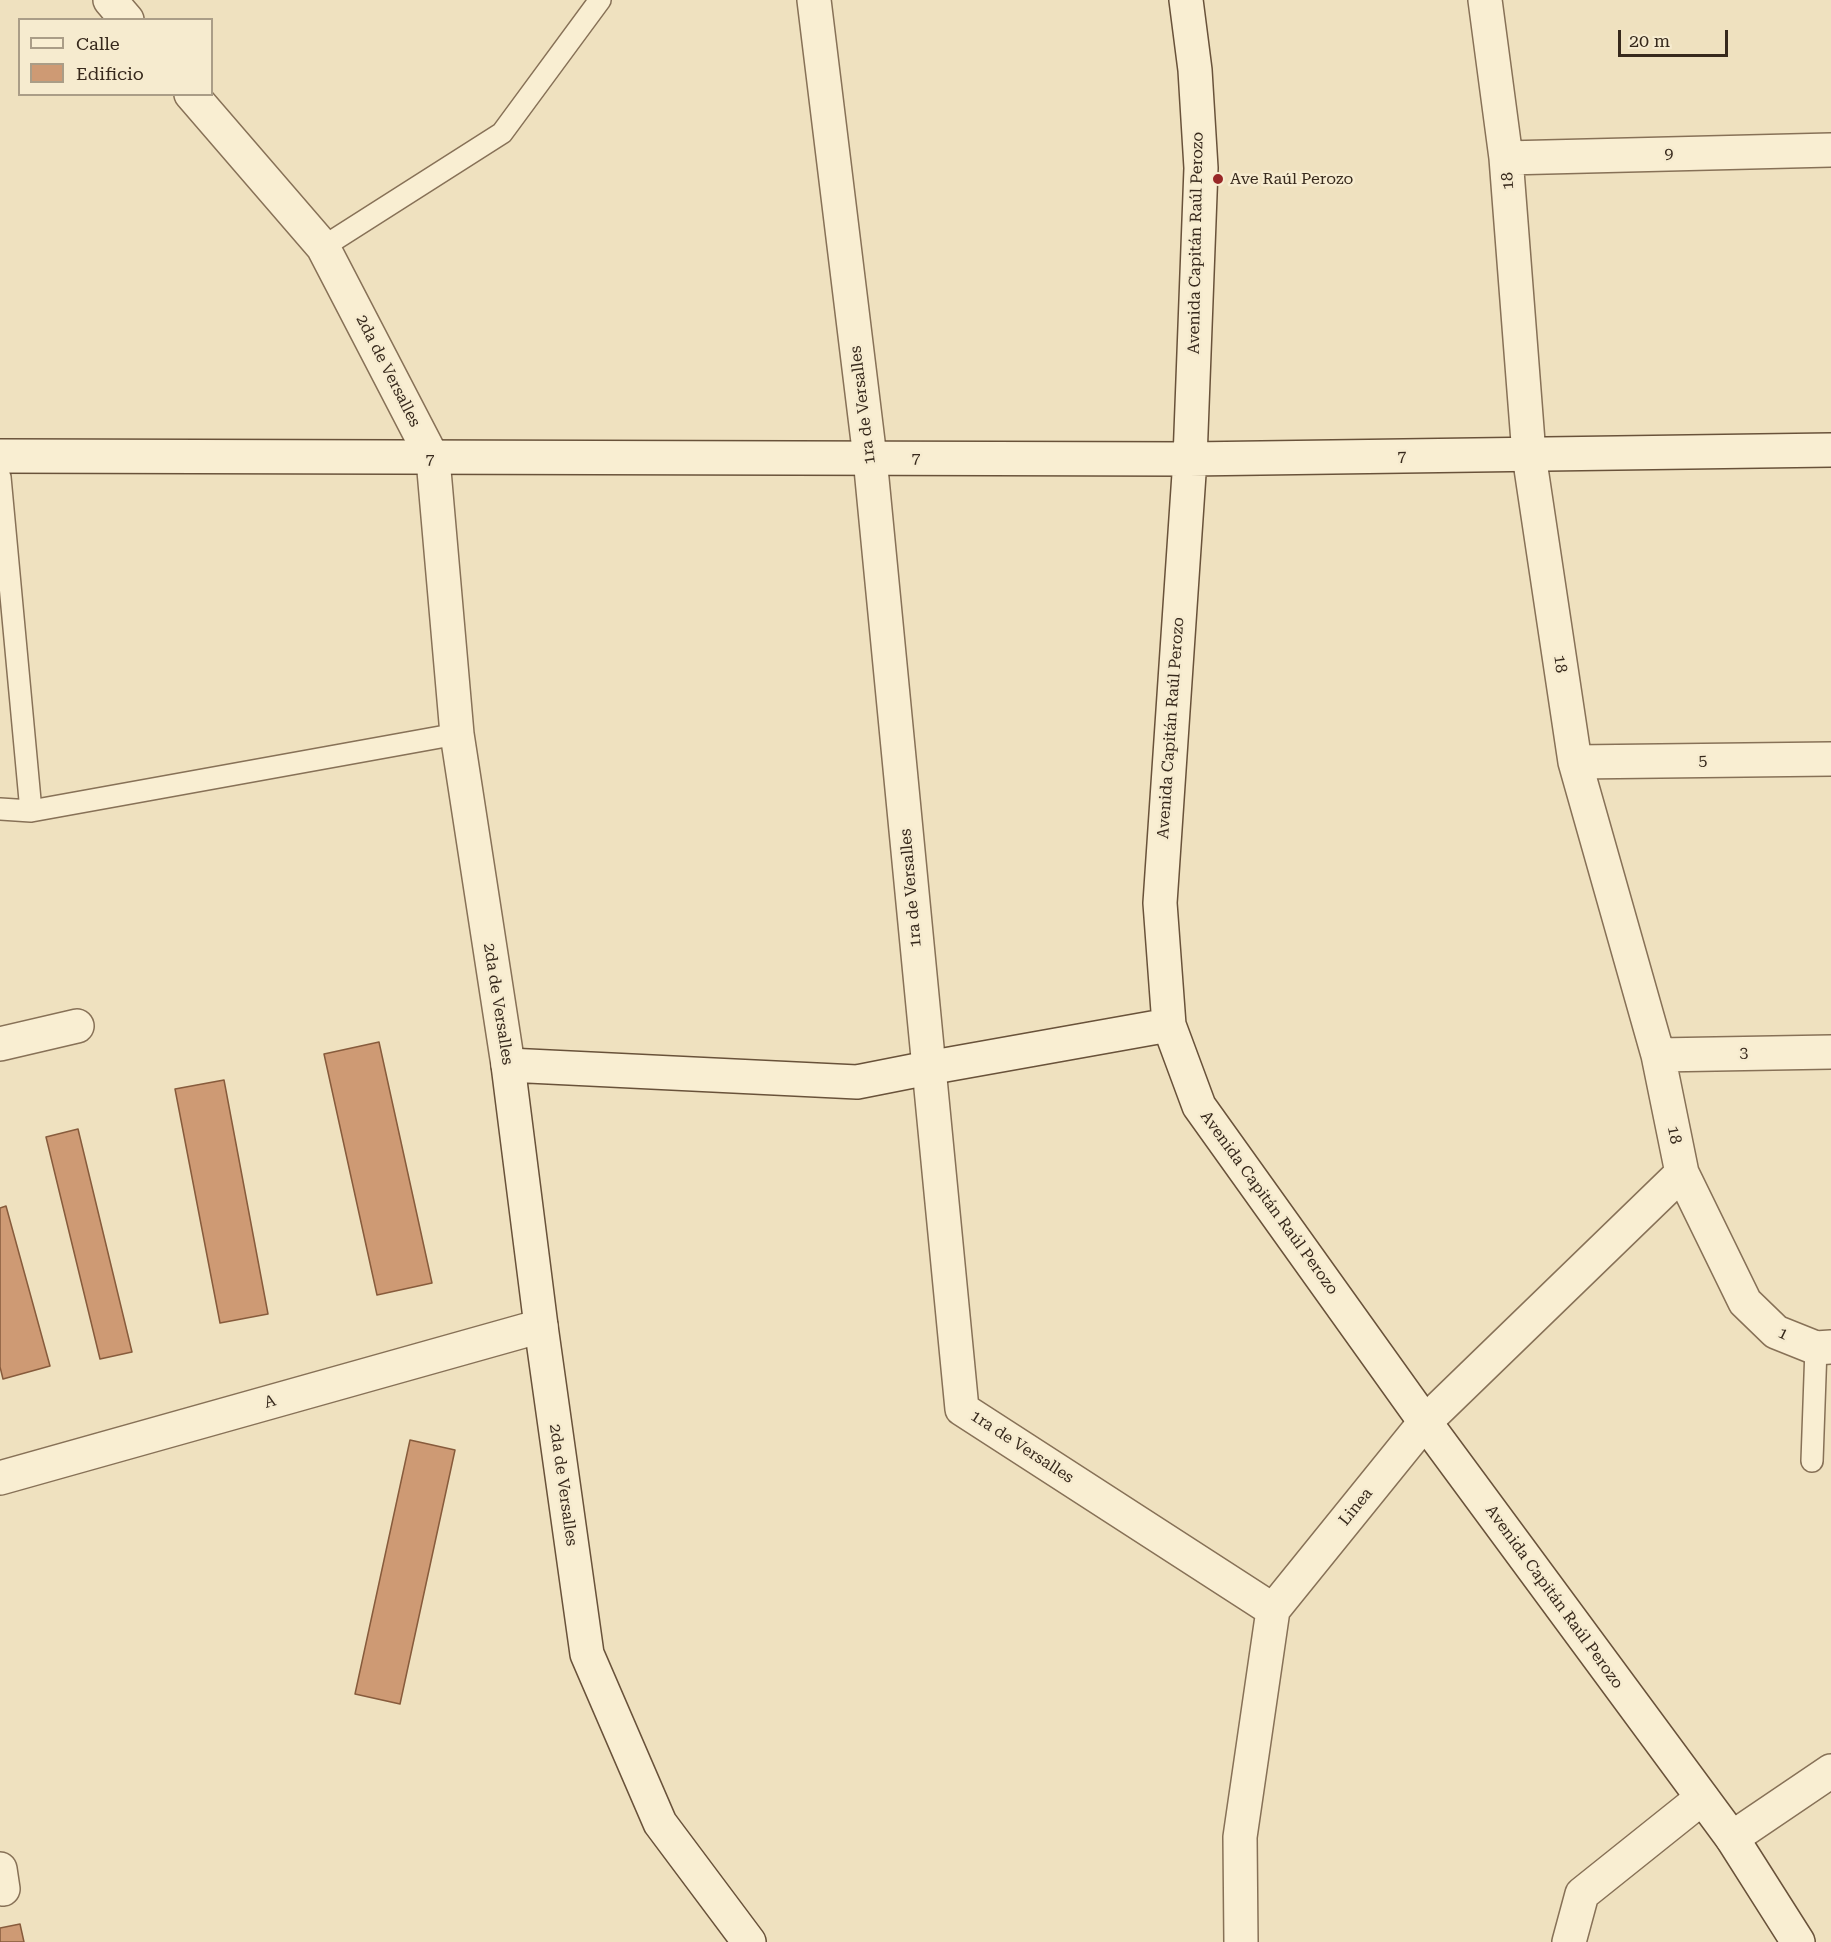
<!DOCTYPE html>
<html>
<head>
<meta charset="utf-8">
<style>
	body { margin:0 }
	#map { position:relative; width:1831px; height:1942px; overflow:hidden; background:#efe1bf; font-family:"Roboto Serif",serif }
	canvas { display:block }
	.legend { position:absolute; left:18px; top:18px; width:195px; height:78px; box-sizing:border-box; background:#f6ebcf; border:2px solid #aa9d87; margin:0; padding:8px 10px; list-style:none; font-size:18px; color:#37291c }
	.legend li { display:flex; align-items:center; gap:12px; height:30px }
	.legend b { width:30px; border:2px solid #aa9d87 }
	.scale { position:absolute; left:1618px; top:30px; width:110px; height:27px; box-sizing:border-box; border:3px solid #37291c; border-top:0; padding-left:8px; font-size:18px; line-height:21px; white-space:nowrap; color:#37291c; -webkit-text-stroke:4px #f6ebcf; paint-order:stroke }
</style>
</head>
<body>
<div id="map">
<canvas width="1831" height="1942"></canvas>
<ul class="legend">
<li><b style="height:8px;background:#f9eed2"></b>Calle</li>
<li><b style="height:16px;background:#ce9a74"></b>Edificio</li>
</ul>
<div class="scale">20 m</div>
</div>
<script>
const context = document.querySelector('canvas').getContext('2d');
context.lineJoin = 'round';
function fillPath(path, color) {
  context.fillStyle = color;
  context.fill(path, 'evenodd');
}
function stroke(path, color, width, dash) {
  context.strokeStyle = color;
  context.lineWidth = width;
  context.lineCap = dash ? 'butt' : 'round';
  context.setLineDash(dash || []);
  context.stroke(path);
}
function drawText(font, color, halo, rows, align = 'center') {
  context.font = font + ' "Roboto Serif",serif';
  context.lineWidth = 5;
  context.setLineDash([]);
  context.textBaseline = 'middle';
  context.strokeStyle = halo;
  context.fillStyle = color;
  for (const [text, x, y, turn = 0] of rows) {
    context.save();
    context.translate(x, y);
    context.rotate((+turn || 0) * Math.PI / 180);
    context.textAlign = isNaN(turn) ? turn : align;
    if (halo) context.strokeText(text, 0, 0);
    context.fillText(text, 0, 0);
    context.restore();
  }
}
const building = new Path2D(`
	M 379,1042 L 432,1283 L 377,1295 L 324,1054 Z
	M 224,1080 L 268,1314 L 220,1323 L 175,1089 Z
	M 78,1129 L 132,1352 L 100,1359 L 46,1137 Z
	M 6,1206 L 50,1366 L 3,1379 L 0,1367 L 0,1208 Z
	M 410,1440 L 455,1450 L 400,1704 L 355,1694 Z
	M 20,1924 L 24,1942 L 0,1942 L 0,1928 Z`);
const lane = new Path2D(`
	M 323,247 L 502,133 L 600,0
	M 0,477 L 31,811
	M 0,809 L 31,811 L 457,734
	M 1812,1461 L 1816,1348`);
const street = new Path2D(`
	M 110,0 L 127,20
	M 814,0 L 870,458 L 962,1409 L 1273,1610
	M 1485,0 L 1506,158 L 1529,455 L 1575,762 L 1658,1055 L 1682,1173 L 1745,1302 L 1776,1332 L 1816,1348 L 1831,1347
	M 191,94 L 323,247 L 433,459 L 457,734 L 508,1065
	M 1506,158 L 1831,150
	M 1575,762 L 1831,759
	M 0,1044 L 77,1026
	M 1658,1055 L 1831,1052
	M 0,1478 L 541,1326
	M 1732,1838 L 1831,1771
	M 0,1869 L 3,1889
	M 1241,1942 L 1240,1837 L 1273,1610 L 1425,1422 L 1682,1173
	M 1569,1942 L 1582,1894 L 1702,1798`);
const secondary = new Path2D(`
	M 1186,0 L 1195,70 L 1201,168 L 1190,459 L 1160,903 L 1169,1025 L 1199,1106 L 1425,1422 L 1732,1838 L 1798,1942
	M 0,456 L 1190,459 L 1831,450
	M 749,1942 L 660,1823 L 587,1654 L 541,1326 L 508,1065 L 857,1082 L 928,1068 L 1169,1025`);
const markers = [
	[1218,179,6,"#982726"]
];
const streetNames = [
	["9",1669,154,-1],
	["18",1508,181,-94],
	["Avenida Capitán Raúl Perozo",1196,243,-89],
	["2da de Versalles",388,371,63],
	["1ra de Versalles",863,405,-97],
	["7",1402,457,-1],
	["7",916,458],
	["7",430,459],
	["18",1560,664,82],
	["Avenida Capitán Raúl Perozo",1171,728,-86],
	["5",1703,761,-1],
	["1ra de Versalles",911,888,-95],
	["2da de Versalles",498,1004,81],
	["3",1744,1053,-1],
	["18",1674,1135,79],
	["Avenida Capitán Raúl Perozo",1269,1203,54],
	["1",1783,1334,26],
	["A",270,1402,-16],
	["1ra de Versalles",1022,1447,33],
	["2da de Versalles",563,1485,82],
	["Linea",1356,1507,-51],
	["Avenida Capitán Raúl Perozo",1554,1597,54]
];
const poiNames = [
	["Ave Raúl Perozo",1230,179]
];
fillPath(building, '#ce9a74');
stroke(building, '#875b3c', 1.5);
stroke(lane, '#877157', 24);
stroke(street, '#877157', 36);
stroke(secondary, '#69523a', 36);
stroke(lane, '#f9eed2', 21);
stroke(street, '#f9eed2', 33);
stroke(secondary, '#f9eed2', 33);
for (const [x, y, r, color] of markers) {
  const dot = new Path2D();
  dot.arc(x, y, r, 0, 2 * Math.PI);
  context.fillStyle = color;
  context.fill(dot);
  stroke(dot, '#f6ebcf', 2);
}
drawText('16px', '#37291c', '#f6ebcf', streetNames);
drawText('16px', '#37291c', '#f6ebcf', poiNames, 'left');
</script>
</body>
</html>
